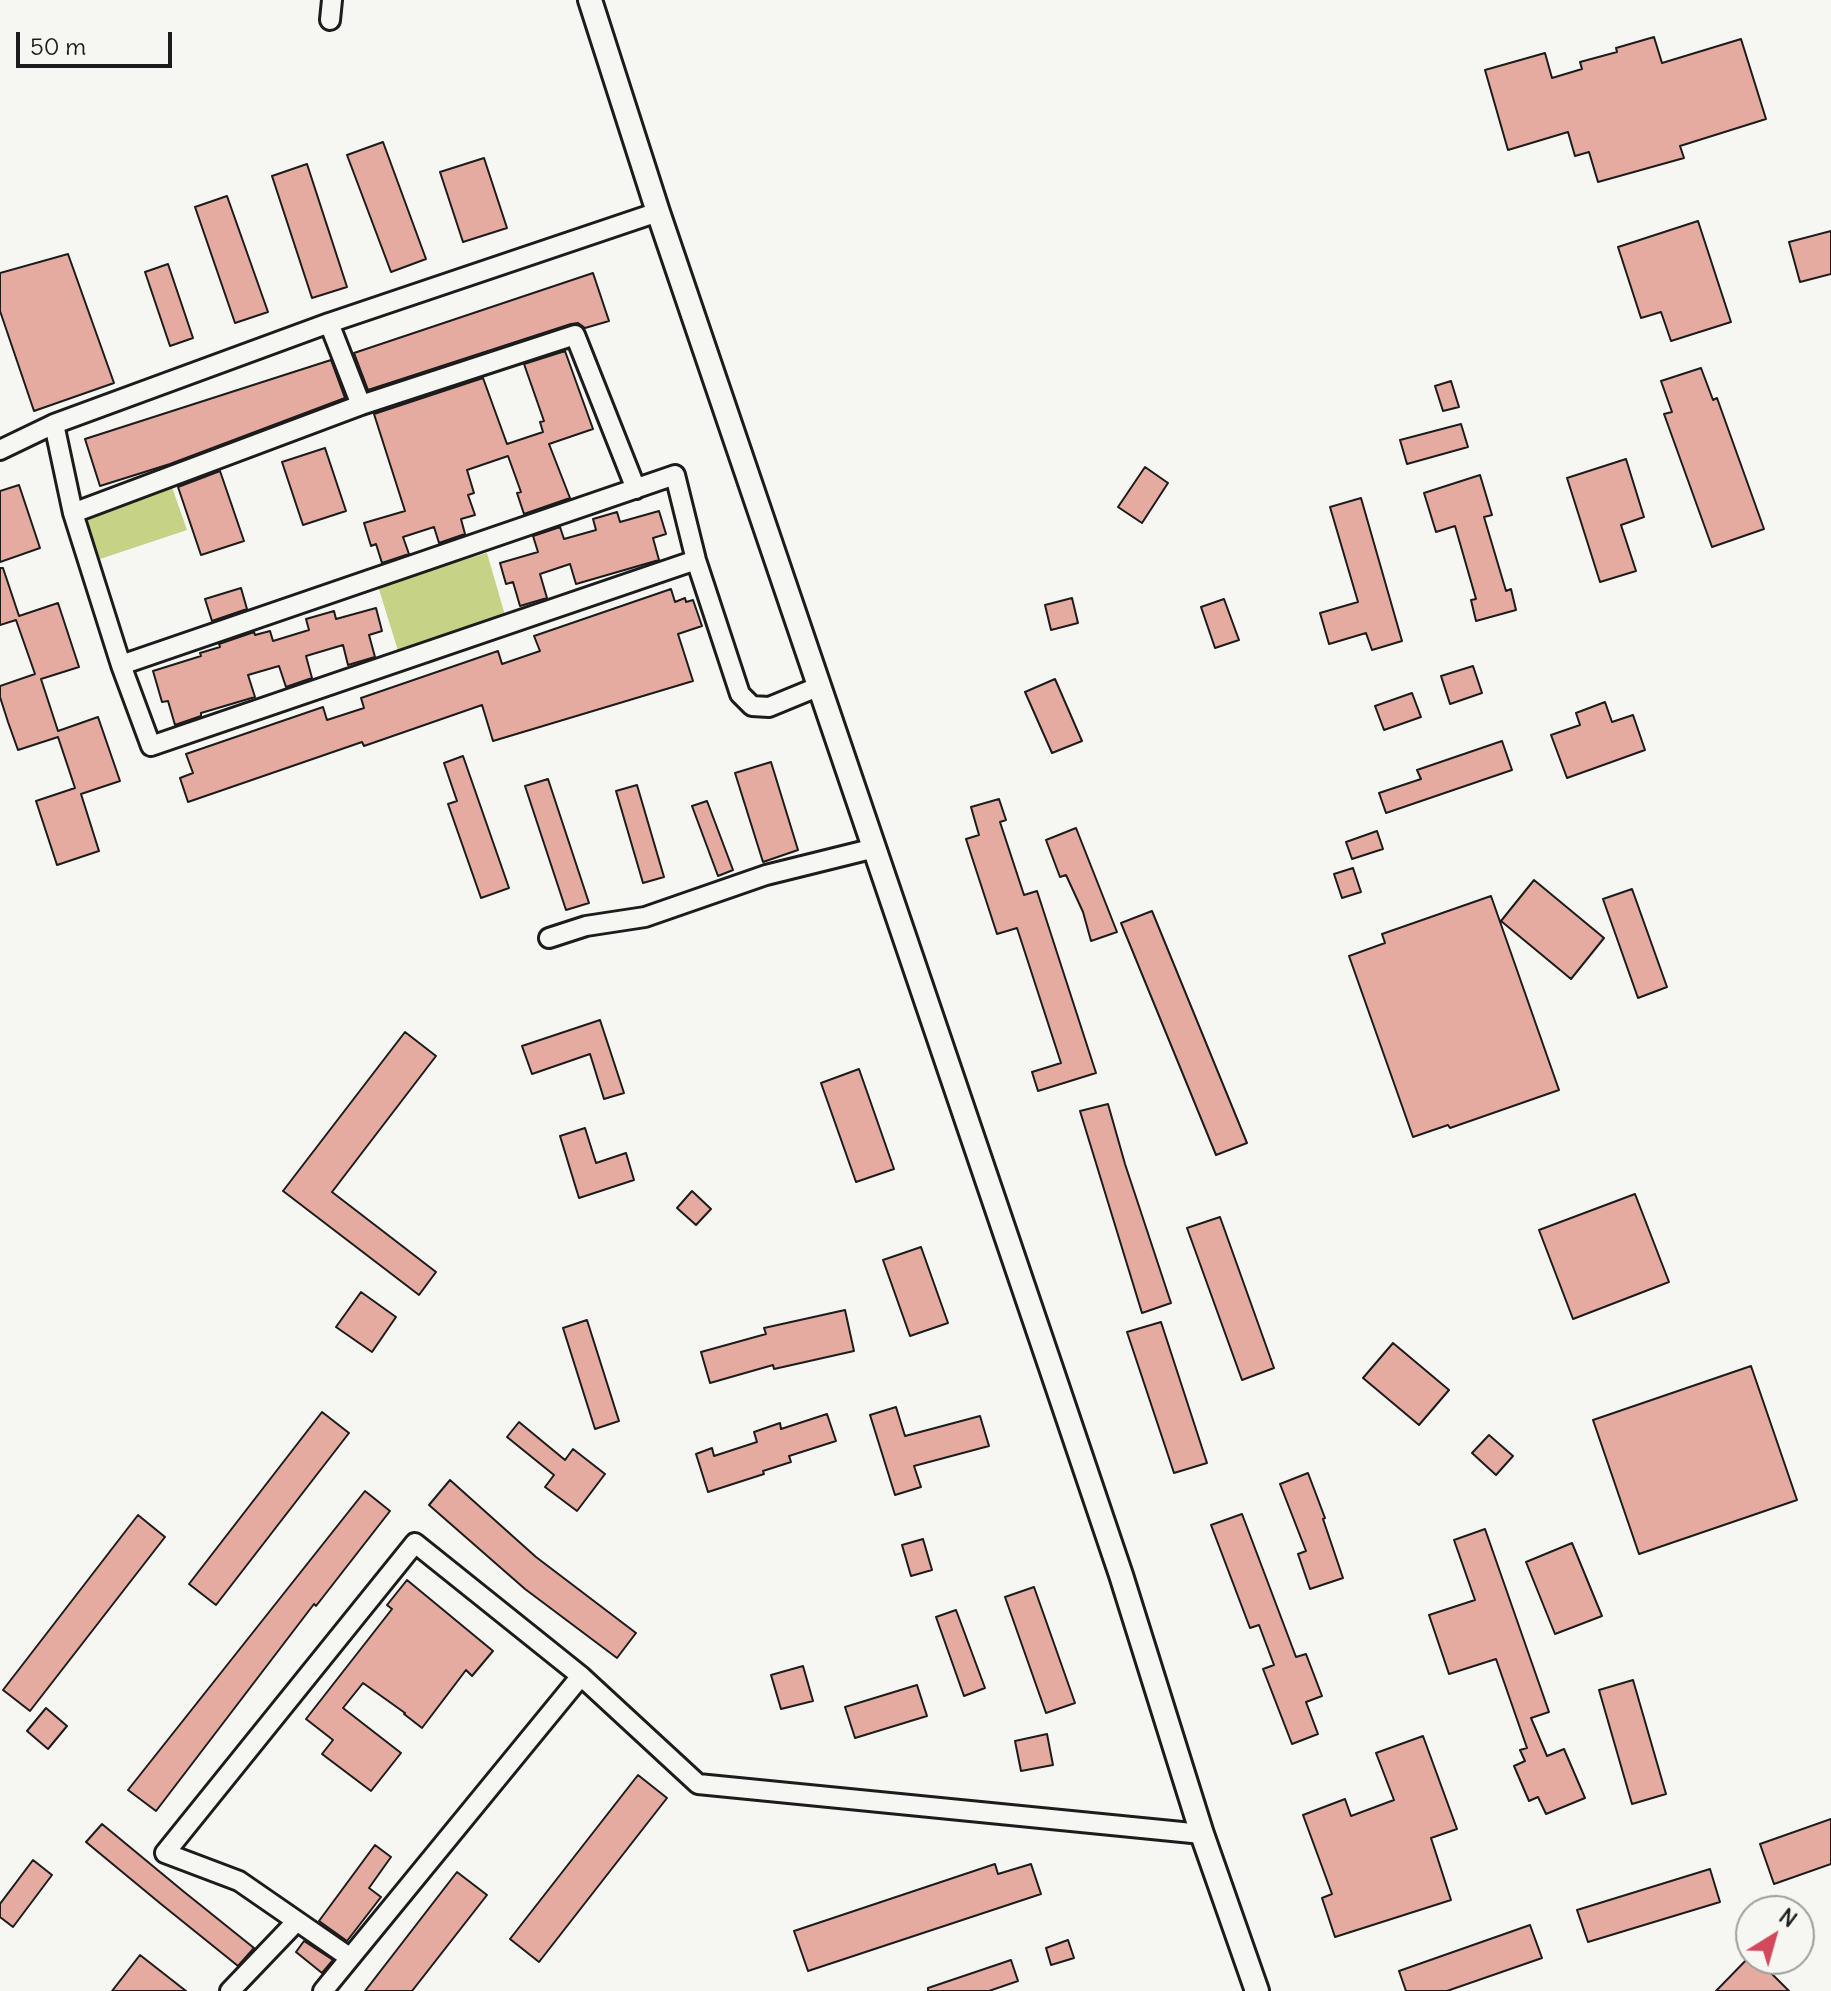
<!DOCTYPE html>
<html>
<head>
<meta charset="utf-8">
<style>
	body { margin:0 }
	#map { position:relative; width:1831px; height:1991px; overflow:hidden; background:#f6f6f2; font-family:Delius,sans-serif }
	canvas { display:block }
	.north { position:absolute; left:1735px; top:1895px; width:80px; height:80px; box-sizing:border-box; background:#f6f6f2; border:2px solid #9f9f9c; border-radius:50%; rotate:37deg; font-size:22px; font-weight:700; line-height:32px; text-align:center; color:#1c1c1c }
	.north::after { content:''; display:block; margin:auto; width:28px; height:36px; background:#d1495b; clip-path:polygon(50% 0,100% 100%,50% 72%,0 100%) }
	.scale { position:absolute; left:16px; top:32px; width:156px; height:36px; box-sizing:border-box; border:4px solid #1c1c1c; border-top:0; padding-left:10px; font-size:24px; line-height:28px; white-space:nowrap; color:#1c1c1c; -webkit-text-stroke:6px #f6f6f2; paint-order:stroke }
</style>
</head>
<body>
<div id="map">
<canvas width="1831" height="1991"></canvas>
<div class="north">N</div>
<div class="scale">50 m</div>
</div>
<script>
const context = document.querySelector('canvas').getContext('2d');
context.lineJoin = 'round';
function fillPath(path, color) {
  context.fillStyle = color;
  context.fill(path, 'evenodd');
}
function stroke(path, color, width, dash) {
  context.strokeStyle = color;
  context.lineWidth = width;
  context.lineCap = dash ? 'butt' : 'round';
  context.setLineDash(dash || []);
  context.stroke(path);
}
const green = new Path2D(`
	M 172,487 L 187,530 L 100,559 L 86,516 Z
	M 487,553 L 507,622 L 399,654 L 378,586 Z`);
const building = new Path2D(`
	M 1654,37 L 1662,63 L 1741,39 L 1766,119 L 1680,146 L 1684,158 L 1598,182 L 1589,152 L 1575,156 L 1568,132 L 1508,150 L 1485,70 L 1545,53 L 1552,78 L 1582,69 L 1580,62 L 1617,52 L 1616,48 Z
	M 383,142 L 426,259 L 391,272 L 347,155 Z
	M 484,158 L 507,228 L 463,242 L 440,172 Z
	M 307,164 L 347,287 L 312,298 L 272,176 Z
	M 227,196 L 268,312 L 235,323 L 195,207 Z
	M 1698,221 L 1731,322 L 1671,341 L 1661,312 L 1641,318 L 1618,247 Z
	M 1831,231 L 1831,274 L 1800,282 L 1789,242 Z
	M 68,254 L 114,383 L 34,411 L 0,311 L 0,273 Z
	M 168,264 L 193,338 L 170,346 L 145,272 Z
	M 593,273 L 609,321 L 585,328 L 578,323 L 571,324 L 368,390 L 354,353 Z
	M 565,351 L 593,429 L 549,444 L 570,498 L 524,514 L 517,493 L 521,492 L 508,456 L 467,470 L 474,493 L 468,495 L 475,515 L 461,519 L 465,534 L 439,543 L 434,527 L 403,537 L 409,554 L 382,563 L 376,544 L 371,546 L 364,523 L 405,511 L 374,414 L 483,378 L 507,444 L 543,432 L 540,422 L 544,421 L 524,364 Z
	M 331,360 L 345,398 L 170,464 L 100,486 L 85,439 Z
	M 1701,368 L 1713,400 L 1717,398 L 1764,529 L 1712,547 L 1664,414 L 1672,412 L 1661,381 Z
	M 1451,381 L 1459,407 L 1443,411 L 1435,386 Z
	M 1461,424 L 1468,447 L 1407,464 L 1400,440 Z
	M 325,448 L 346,511 L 303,525 L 282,462 Z
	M 1626,459 L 1644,517 L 1621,525 L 1636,571 L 1600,582 L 1567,478 Z
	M 1145,467 L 1168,483 L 1142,523 L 1118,507 Z
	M 220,471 L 244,541 L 201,555 L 178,487 Z
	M 1480,475 L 1492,515 L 1484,517 L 1506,591 L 1511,589 L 1516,610 L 1476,621 L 1471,600 L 1476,599 L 1455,526 L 1436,532 L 1424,493 Z
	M 19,485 L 40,548 L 0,562 L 0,491 Z
	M 1361,498 L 1402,641 L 1372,650 L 1366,633 L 1329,644 L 1320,613 L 1358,602 L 1330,507 Z
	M 659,511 L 666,534 L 653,538 L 659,560 L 576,584 L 570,564 L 540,574 L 547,598 L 520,606 L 513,582 L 506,584 L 500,563 L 538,552 L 533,536 L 560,527 L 564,539 L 596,530 L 593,519 L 617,512 L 620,522 Z
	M 0,568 L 3,568 L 19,616 L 58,603 L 79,667 L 41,679 L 58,731 L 98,717 L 120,781 L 81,794 L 99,851 L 57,865 L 36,801 L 75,788 L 58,737 L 18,750 L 8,722 L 0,697 L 0,686 L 35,674 L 16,620 L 0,625 Z
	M 241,588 L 247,609 L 212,621 L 205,599 Z
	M 671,589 L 675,602 L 685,598 L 686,602 L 693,600 L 702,626 L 678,634 L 693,681 L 493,741 L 482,705 L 364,746 L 362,742 L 188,802 L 180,778 L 193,773 L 186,754 L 323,707 L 327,720 L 364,708 L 361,698 L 498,651 L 502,664 L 540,651 L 534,636 Z
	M 1072,598 L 1078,623 L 1051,630 L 1045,605 Z
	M 1224,599 L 1239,640 L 1215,648 L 1201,607 Z
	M 376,608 L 382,631 L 369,635 L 375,657 L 348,665 L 343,645 L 306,656 L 312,678 L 286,687 L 279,666 L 248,675 L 255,697 L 201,713 L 201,716 L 175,725 L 168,701 L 162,702 L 153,671 L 201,656 L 200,653 L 220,647 L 219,644 L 254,632 L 255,635 L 270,631 L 273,641 L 309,630 L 306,619 L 334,611 L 336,619 Z
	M 1473,666 L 1482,693 L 1450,704 L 1441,676 Z
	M 1055,679 L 1082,741 L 1052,753 L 1025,692 Z
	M 1412,693 L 1421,717 L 1384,730 L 1375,706 Z
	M 1605,702 L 1612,722 L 1633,715 L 1645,750 L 1567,778 L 1551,735 L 1580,725 L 1576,713 Z
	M 1502,741 L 1512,770 L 1386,813 L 1379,793 L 1421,779 L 1417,770 Z
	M 463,756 L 509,888 L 481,898 L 448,804 L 457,801 L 444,763 Z
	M 771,762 L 798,850 L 763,862 L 735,773 Z
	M 548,779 L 589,903 L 566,910 L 525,786 Z
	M 637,785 L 664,877 L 643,883 L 616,791 Z
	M 999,799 L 1006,820 L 1000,822 L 1024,895 L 1037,891 L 1096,1073 L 1038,1091 L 1032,1072 L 1061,1063 L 1017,928 L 997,934 L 966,839 L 979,835 L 971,807 Z
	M 707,801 L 733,870 L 718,876 L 692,806 Z
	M 1076,828 L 1117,932 L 1091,941 L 1083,912 L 1066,875 L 1060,877 L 1046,840 Z
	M 1377,831 L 1383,849 L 1352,859 L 1346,842 Z
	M 1353,868 L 1361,892 L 1342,898 L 1334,874 Z
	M 1534,880 L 1604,938 L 1571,979 L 1501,921 Z
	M 1632,889 L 1667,987 L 1638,998 L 1603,899 Z
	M 1491,896 L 1559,1090 L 1450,1128 L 1448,1125 L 1413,1137 L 1349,956 L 1385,943 L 1382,934 Z
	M 1152,911 L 1247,1143 L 1216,1155 L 1121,923 Z
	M 600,1020 L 624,1093 L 604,1099 L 590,1054 L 532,1074 L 522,1046 Z
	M 405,1032 L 436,1056 L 332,1192 L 436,1272 L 419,1295 L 283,1191 Z
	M 859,1069 L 894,1169 L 856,1182 L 821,1083 Z
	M 1108,1104 L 1125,1164 L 1171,1303 L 1142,1313 L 1080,1111 Z
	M 585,1128 L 596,1163 L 626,1153 L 634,1180 L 579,1198 L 560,1136 Z
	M 692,1191 L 711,1209 L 696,1225 L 677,1208 Z
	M 1635,1194 L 1669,1282 L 1573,1319 L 1539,1230 Z
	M 1220,1217 L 1274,1368 L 1242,1380 L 1187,1228 Z
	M 921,1247 L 948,1323 L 910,1336 L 883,1260 Z
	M 361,1292 L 396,1317 L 372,1352 L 336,1327 Z
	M 845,1310 L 854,1351 L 774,1369 L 773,1365 L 710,1383 L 701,1352 L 766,1334 L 764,1328 Z
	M 587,1320 L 619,1421 L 595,1429 L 563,1328 Z
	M 1161,1322 L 1207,1463 L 1174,1473 L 1127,1332 Z
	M 1393,1343 L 1449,1390 L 1419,1425 L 1363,1378 Z
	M 1751,1366 L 1797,1500 L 1639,1554 L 1593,1420 Z
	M 896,1407 L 905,1436 L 980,1416 L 989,1446 L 914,1466 L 921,1487 L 895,1495 L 870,1415 Z
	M 322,1412 L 349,1433 L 216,1605 L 189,1584 Z
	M 827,1414 L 836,1441 L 789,1456 L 791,1462 L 763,1471 L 764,1474 L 708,1492 L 696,1454 L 712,1448 L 714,1456 L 757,1442 L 754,1432 L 780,1423 L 781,1429 Z
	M 519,1422 L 565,1460 L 573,1449 L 605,1474 L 577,1511 L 545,1487 L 554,1475 L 507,1437 Z
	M 1489,1435 L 1513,1456 L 1496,1475 L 1472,1453 Z
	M 1308,1473 L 1325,1518 L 1323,1519 L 1343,1578 L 1310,1589 L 1298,1554 L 1306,1551 L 1280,1484 Z
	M 450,1480 L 536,1557 L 636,1633 L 617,1658 L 525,1589 L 429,1505 Z
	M 365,1491 L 390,1511 L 316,1606 L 314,1604 L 156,1811 L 128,1790 Z
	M 1242,1514 L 1296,1657 L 1306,1654 L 1322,1696 L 1306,1702 L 1318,1734 L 1292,1744 L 1263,1669 L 1274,1665 L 1259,1625 L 1250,1628 L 1211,1525 Z
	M 138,1515 L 165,1537 L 30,1711 L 3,1690 Z
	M 1485,1529 L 1549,1712 L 1531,1718 L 1547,1756 L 1564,1749 L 1585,1798 L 1546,1814 L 1538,1797 L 1529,1801 L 1514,1766 L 1525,1761 L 1520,1750 L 1527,1748 L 1496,1659 L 1449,1674 L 1429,1615 L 1475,1600 L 1454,1540 Z
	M 923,1539 L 932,1570 L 911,1576 L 902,1545 Z
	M 1572,1543 L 1602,1616 L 1555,1634 L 1526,1562 Z
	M 407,1580 L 493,1651 L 472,1676 L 466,1670 L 422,1728 L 404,1714 L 405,1713 L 363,1683 L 343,1708 L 401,1753 L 371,1791 L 322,1754 L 333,1740 L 306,1719 L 392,1609 L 387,1605 Z
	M 1034,1587 L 1075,1703 L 1046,1713 L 1005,1597 Z
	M 956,1610 L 985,1688 L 964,1696 L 936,1617 Z
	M 803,1666 L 813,1701 L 781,1709 L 771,1675 Z
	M 1633,1680 L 1666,1794 L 1632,1804 L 1599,1690 Z
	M 917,1685 L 927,1716 L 855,1738 L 845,1707 Z
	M 46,1708 L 67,1726 L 48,1749 L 27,1731 Z
	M 1047,1734 L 1053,1765 L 1021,1771 L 1015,1741 Z
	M 1423,1736 L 1457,1829 L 1431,1838 L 1451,1900 L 1335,1937 L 1322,1898 L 1332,1894 L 1303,1815 L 1345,1799 L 1351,1816 L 1394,1800 L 1376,1753 Z
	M 638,1775 L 667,1798 L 539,1962 L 510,1939 Z
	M 1831,1819 L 1831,1864 L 1774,1884 L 1760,1844 Z
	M 102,1824 L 183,1891 L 254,1948 L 238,1966 L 161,1904 L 86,1842 Z
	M 375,1845 L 391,1857 L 369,1888 L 381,1897 L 347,1941 L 319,1921 Z
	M 33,1860 L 52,1875 L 13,1927 L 0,1917 L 0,1904 Z
	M 995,1864 L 998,1874 L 1031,1864 L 1041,1894 L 808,1971 L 794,1931 Z
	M 1710,1869 L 1720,1902 L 1588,1942 L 1577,1910 Z
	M 457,1872 L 487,1895 L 412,1991 L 365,1991 Z
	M 1530,1925 L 1542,1958 L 1447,1991 L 1406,1991 L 1399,1971 Z
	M 1068,1940 L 1074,1958 L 1051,1965 L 1046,1948 Z
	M 304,1941 L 333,1960 L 322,1973 L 296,1952 Z
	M 140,1955 L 186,1991 L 112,1991 Z
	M 1751,1955 L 1751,1959 L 1757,1959 L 1789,1991 L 1716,1991 Z
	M 1011,1960 L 1018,1981 L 989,1991 L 928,1991 L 928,1988 Z`);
const minor = new Path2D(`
	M 330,20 L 332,0
	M 329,323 L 361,405
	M 54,424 L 73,513 L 121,665 L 151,746 L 696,560
	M 0,450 L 54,424 L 329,323 L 658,212
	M 73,513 L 361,405 L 575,335 L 636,489
	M 121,665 L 675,475 L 696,560 L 740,694 L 752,706 L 769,707 L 820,686
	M 549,938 L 586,926 L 645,917 L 766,875 L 875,848
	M 349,1957 L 239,1881 L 165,1853 L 415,1543 L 581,1676 L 698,1784 L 1202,1834
	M 230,1991 L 296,1922
	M 323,1991 L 581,1676`);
const tertiary = new Path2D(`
	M 590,0 L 658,212 L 1050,1365 L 1121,1575 L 1202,1834 L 1257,1991`);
fillPath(green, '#c6d286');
fillPath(building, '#e5aba0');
stroke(building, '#1c1c1c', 2);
stroke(minor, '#1c1c1c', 24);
stroke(tertiary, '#1c1c1c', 28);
stroke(minor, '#f6f6f2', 18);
stroke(tertiary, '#f6f6f2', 22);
</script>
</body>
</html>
